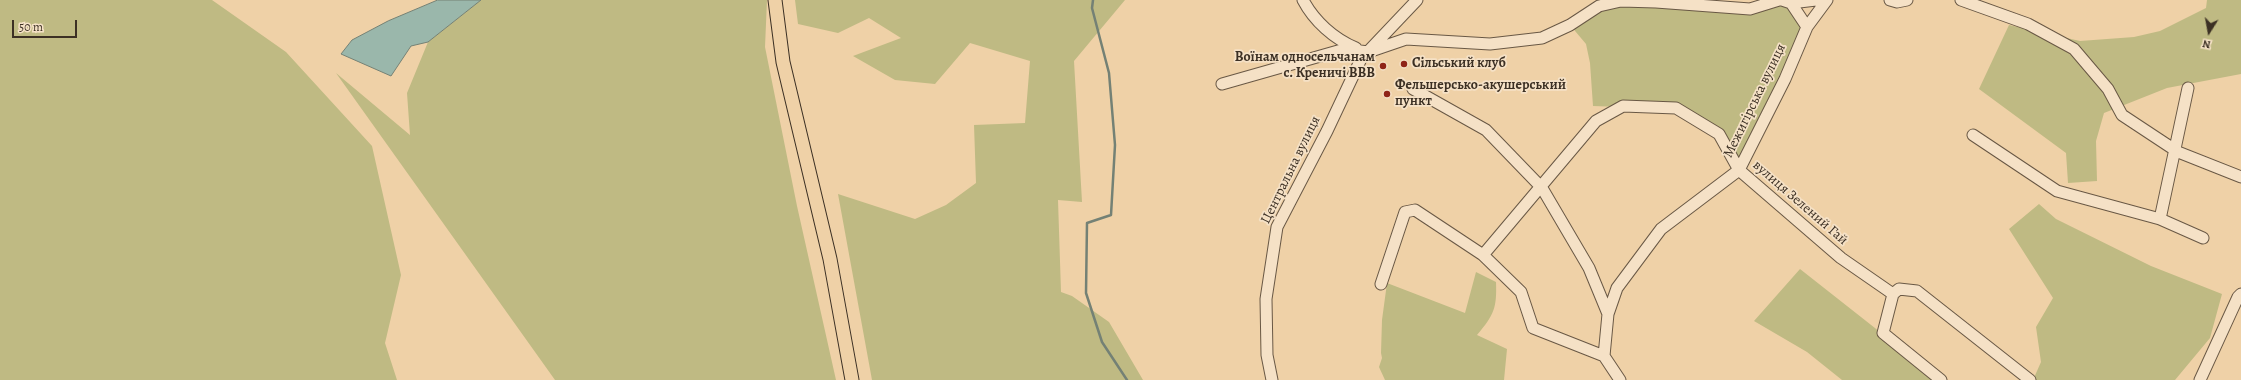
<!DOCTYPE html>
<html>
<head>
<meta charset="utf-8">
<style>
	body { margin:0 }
	#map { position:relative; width:2241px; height:380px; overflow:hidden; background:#efd1a7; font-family:Alegreya,serif }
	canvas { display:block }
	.north { position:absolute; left:2189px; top:12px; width:40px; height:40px; -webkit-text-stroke:3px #f5e1c6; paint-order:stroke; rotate:191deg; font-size:11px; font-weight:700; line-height:16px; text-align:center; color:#3c3024 }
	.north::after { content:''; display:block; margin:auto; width:14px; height:18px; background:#3c3024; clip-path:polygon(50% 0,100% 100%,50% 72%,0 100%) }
	.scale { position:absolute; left:12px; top:20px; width:65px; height:18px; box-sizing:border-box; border:2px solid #3c3024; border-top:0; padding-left:5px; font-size:12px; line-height:14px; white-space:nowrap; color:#3c3024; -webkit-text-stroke:3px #f5e1c6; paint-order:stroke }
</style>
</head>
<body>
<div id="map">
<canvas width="2241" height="380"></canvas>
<div class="north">N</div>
<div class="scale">50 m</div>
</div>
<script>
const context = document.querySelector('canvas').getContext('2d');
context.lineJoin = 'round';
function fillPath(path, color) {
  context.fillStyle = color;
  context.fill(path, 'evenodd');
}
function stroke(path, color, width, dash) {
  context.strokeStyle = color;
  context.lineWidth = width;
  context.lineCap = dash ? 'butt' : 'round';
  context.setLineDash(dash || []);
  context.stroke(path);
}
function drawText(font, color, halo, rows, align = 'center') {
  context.font = font + ' Alegreya,serif';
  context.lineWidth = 3.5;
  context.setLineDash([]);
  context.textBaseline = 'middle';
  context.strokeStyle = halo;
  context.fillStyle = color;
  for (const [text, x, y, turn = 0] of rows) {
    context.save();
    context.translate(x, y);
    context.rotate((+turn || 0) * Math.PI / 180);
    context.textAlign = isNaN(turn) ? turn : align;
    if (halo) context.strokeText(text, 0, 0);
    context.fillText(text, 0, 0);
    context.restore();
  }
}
const green = new Path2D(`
	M 0,0 L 212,0 L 286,52 L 372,146 L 401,275 L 385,343 L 397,380 L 0,380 Z
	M 481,0 L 767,0 L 765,47 L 797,206 L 836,380 L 555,380 L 336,73 L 410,135 L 407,93 L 428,42 Z
	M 795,0 L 1125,0 L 1074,61 L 1082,202 L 1058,200 L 1061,292 L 1072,296 L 1109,322 L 1143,380 L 872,380 L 838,194 L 915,219 L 946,205 L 976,183 L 974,125 L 1025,123 L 1030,61 L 970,43 L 935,84 L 895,80 L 853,56 L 901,38 L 869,18 L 838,33 L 798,24 Z
	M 1782,0 L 1807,27 L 1739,170 L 1719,134 L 1676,109 L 1593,106 L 1590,63 L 1586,44 L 1570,25 L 1599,6 L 1750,9 Z
	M 2207,0 L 2241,0 L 2241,74 L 2167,88 L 2104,113 L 2096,141 L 2097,181 L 2068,183 L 2066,153 L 1979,89 L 2009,25 L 2080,41 L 2134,37 L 2160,31 L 2206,8 Z
	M 2039,204 L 2056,219 L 2151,266 L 2222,294 L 2210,338 L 2175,380 L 2033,380 L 2041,362 L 2036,327 L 2053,298 L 2009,229 Z
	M 1800,269 L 1941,380 L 1842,380 L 1807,352 L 1754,321 Z
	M 1476,272 L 1496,282 C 1497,308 1494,315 1477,335 L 1507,349 L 1504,380 L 1385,380 L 1379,367 L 1382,358 L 1381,353 L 1382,320 L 1387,283 L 1465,313 Z`);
const water = new Path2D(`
	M 438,0 L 481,0 L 428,42 L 411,46 L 391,76 L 341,54 L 352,40 L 388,21 Z`);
const stream = new Path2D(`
	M 1093,0 L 1092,8 L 1109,73 L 1115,145 L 1111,215 L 1087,223 L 1086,293 L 1102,342 L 1127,380`);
const minor = new Path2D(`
	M 1303,0 C 1314,21 1334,39 1356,48
	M 1782,0 L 1791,3 L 1807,27
	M 1890,0 L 1897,2 L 1907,0
	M 1961,0 L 2028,24 L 2074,49 L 2108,89 L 2122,115 L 2178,152 L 2241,177
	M 1791,3 L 1816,0
	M 1222,84 L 1345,49 L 1368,52 L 1406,39 L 1490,44 L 1542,38 L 1570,25 L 1599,6 L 1621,1 L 1656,2 L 1750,9 L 1779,0
	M 2188,88 L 2160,219 L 2203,238
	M 1413,89 L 1486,130 L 1542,188 L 1589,268 L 1608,314
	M 1973,135 L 2057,191 L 2160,219
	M 1483,255 L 1596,121 L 1623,106 L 1676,108 L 1719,134 L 1739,170 L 1841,258 L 1893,294
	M 1381,284 L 1405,212 L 1415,210 L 1483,255 L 1521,292 L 1533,328 L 1604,356
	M 1272,380 L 1267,355 L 1266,299 L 1277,227 L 1327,131 L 1361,59 L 1417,0
	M 1620,380 L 1604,356 L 1608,314 L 1617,288 L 1661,229 L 1739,170 L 1785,79 L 1807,27 L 1827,0
	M 1941,380 L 1883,333 L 1893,294 L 1899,289 L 1917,291 L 2030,380
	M 2200,380 L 2238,297 L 2241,294`);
const major = new Path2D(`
	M 775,0 L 783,62 L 830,259 L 852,380`);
const markers = [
	[1404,64,4,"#8f2418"],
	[1383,66,4,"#8f2418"],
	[1387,94,4,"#8f2418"]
];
const poiNames = [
	["Воїнам односельчанам",1375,58,"right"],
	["с. Креничі ВВВ",1375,74,"right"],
	["Сільський клуб",1412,64],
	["Фельшерсько-акушерський",1395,86],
	["пункт",1395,102]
];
const streetNames = [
	["Межигірська вулиця",1755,101,-64],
	["Центральна вулиця",1291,170,-64],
	["вулиця Зелений Гай",1800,203,41]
];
fillPath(green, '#bfba83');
fillPath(water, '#9ab7ab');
stroke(water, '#748175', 1);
stroke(stream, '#748175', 2.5);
stroke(minor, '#695845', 13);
stroke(major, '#3c3024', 15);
stroke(minor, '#f5e1c6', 11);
stroke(major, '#efd1a7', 13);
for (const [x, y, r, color] of markers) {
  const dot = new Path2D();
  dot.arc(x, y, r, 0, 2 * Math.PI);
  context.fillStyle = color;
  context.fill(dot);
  stroke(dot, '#f5e1c6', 1.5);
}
drawText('bold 14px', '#3c3024', '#f5e1c6', poiNames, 'left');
drawText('14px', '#3c3024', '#f5e1c6', streetNames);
</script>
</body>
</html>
